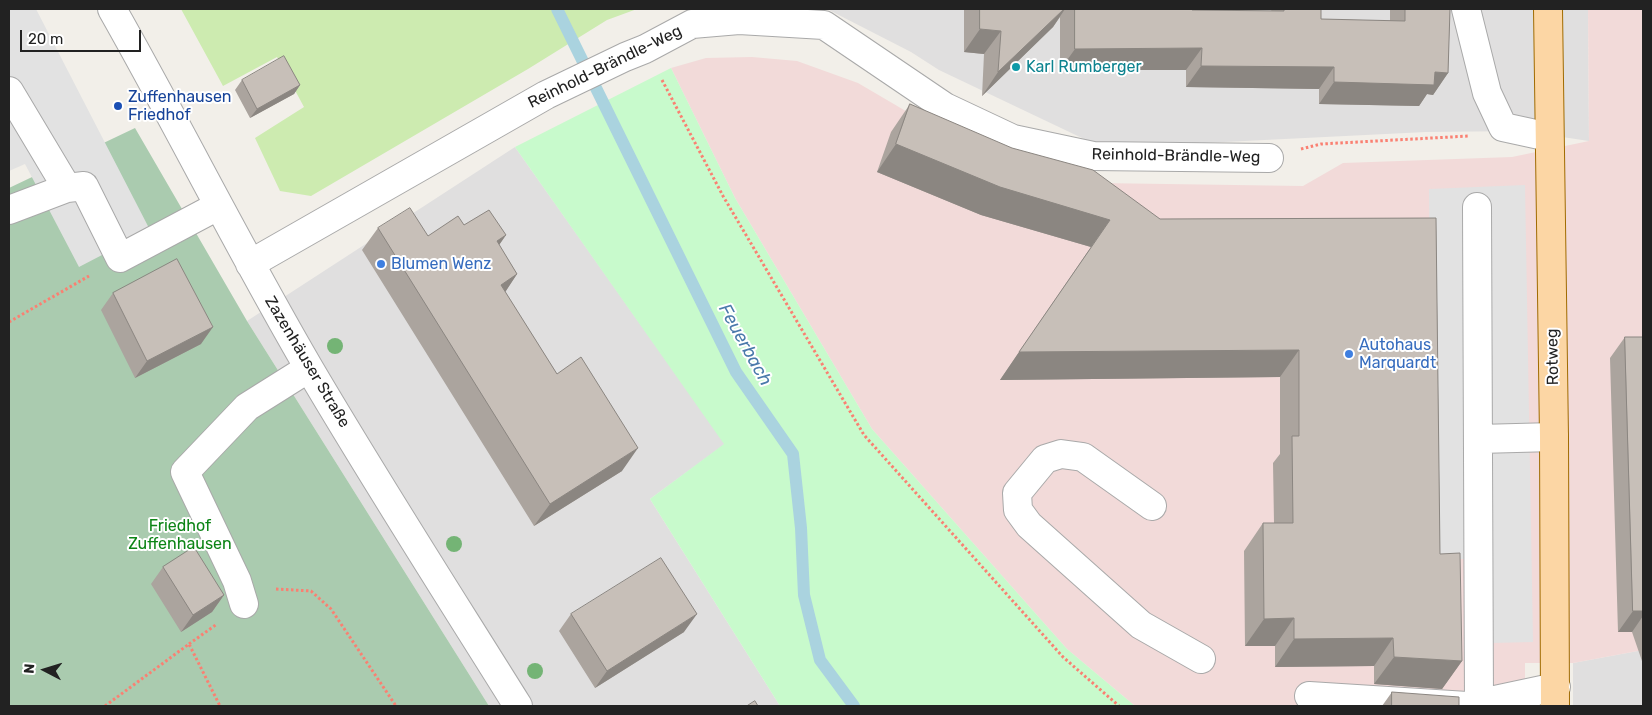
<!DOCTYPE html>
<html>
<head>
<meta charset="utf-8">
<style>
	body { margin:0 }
	#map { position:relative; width:1652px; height:715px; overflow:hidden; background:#f2efe9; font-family:Rubik,sans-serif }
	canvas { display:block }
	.frame { position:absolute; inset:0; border:10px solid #222; pointer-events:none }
	.north { position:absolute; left:20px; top:645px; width:50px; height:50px; -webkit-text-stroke:4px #fff; paint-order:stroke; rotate:275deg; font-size:14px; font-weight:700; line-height:20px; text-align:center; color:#222 }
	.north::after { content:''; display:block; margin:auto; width:18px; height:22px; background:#222; clip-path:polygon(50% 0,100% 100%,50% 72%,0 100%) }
	.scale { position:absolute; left:20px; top:30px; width:121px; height:22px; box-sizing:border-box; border:2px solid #222; border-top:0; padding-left:6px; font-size:15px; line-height:18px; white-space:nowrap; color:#222; -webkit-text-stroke:4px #fff; paint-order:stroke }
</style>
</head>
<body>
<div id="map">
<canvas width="1652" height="715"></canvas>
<div class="frame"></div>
<div class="north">N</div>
<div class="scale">20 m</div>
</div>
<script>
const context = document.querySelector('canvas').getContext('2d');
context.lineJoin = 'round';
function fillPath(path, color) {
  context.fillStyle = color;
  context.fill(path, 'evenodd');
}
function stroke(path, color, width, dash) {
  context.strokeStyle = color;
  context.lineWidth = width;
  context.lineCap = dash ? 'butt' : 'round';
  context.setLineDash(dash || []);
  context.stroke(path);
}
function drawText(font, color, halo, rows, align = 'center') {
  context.font = font + ' Rubik,sans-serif';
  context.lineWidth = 4;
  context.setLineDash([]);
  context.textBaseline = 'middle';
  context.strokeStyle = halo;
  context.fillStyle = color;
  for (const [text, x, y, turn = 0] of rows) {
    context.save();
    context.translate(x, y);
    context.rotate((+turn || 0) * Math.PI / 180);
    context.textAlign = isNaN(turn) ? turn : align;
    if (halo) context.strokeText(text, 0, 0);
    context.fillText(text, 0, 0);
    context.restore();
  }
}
const residential = new Path2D(`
	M 827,9 L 1588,9 L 1589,141 L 1522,131 L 1426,132 L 1103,148 L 939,70 L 911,52 Z
	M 515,147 L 725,444 L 650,499 L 780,706 L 489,706 L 247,321 Z
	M 1643,650 L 1643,706 L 1573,706 L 1573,663 Z`);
const commercial = new Path2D(`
	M 1588,9 L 1643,9 L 1643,650 L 1573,663 L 1525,663 L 1525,706 L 1135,706 L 1067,649 L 872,429 L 735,198 L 671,68 L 706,58 L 752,57 L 797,61 L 858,83 L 933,127 L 1098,183 L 1303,186 L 1343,163 L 1512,157 L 1589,141 Z`);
const grass = new Path2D(`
	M 181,9 L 637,9 L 607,20 L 528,69 L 311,196 L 280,191 L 255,138 L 304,107 L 277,57 L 223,86 Z`);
const cemetery = new Path2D(`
	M 135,128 L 247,321 L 489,706 L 9,706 L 9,188 Z`);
const park = new Path2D(`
	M 671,68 L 735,198 L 872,429 L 1067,649 L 1135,706 L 780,706 L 650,499 L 724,444 L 515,147 Z`);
const parking = new Path2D(`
	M 9,9 L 36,9 L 150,230 L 79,267 L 25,164 L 9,171 Z
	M 1525,185 L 1533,642 L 1492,643 L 1490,559 L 1432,559 L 1429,189 Z`);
const stream = new Path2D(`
	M 557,9 L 736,372 L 793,454 L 801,528 L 804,595 L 820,660 L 854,706`);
const path = new Path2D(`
	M 662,80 L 723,196 L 864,435 L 1063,657 L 1119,706
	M 1301,149 L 1321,144 L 1469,136
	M 9,322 L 89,276
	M 276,589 L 311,591 L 331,609 L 396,706
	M 189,644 L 217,624
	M 105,706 L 189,644 L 220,706`);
const minor = new Path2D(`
	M 112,9 C 179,127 240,250 309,368 C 376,482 448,594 518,706
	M 1466,9 L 1487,93 L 1503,127 L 1549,137
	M 9,91 L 67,188
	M 1477,207 L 1479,703
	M 9,210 L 67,188 L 84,186 L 120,258 L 218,206
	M 250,264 L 546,95 L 625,57 L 645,49 L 692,24 L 739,20 L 824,25 L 945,107 L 1013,139 L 1093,156 L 1269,158
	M 1479,439 L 1554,437
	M 1152,506 L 1083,457 L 1061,454 L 1045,459 L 1017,493 L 1018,510 L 1029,525 L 1141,625 L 1201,659
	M 244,604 L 237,581 L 185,472 L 247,407 L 309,368
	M 1309,696 L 1467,706
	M 1467,706 L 1556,687`);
const major = new Path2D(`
	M 1548,9 L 1554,437 L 1555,706`);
const trees = [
	[335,346],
	[454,544],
	[535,671]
];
const wall = new Path2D(`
	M 964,9 L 1192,9 L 1192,10 L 1271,11 L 1272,9 L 1321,9 L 1321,19 L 1390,21 L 1390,9 L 1450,9 L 1448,73 L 1433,95 L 1427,94 L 1419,106 L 1319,104 L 1319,89 L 1186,87 L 1186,70 L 1060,70 L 1060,17 L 1053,27 L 982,96 L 984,54 L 964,52 Z
	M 242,80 L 300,85 L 294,94 L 250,118 L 235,90 Z
	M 910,104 L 1160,219 L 1436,218 L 1440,554 L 1462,661 L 1442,689 L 1374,684 L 1374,666 L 1275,667 L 1275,646 L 1245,646 L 1244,551 L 1263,523 L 1274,523 L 1273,463 L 1280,454 L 1280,377 L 1000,380 L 1091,247 L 981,215 L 877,172 L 891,132 Z
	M 378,228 L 428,236 L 506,235 L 499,245 L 517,274 L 505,292 L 557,374 L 622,471 L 534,526 L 362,250 Z
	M 113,293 L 201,344 L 135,378 L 101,310 Z
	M 1625,337 L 1643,337 L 1643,664 L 1632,632 L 1618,632 L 1610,358 Z
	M 163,567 L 224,595 L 212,612 L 181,632 L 151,584 Z
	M 571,614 L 684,632 L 595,688 L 559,631 Z
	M 1392,692 L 1459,706 L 1382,706 Z`);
const shadedWall = new Path2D(`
	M 1064,9 L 1065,9 L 1053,27 L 982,96 L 998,72 Z
	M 980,29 L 1001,31 L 984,54 L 964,52 Z
	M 1202,48 L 1186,70 L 1060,70 L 1075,49 Z
	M 1201,66 L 1334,67 L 1319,89 L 1186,87 Z
	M 1435,72 L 1448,73 L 1433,95 L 1427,94 L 1419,106 L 1319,104 L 1334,82 Z
	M 300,85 L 294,94 L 250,118 L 257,109 Z
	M 896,144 L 1110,220 L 1091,247 L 981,215 L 877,172 Z
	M 506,235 L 490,258 L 497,241 Z
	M 517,274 L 502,297 L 501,285 Z
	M 213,327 L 201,344 L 135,378 L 147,361 Z
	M 1299,350 L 1280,377 L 1000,380 L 1019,352 Z
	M 638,448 L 622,471 L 534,526 L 550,504 Z
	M 224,595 L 212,612 L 181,632 L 193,615 Z
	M 1633,611 L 1643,611 L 1643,616 L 1632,632 L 1618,632 Z
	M 697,614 L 684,632 L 595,688 L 607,671 Z
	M 1294,618 L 1275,646 L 1245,646 L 1264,619 Z
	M 1393,638 L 1374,666 L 1275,667 L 1294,639 Z
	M 1394,657 L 1462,661 L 1442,689 L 1374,684 Z`);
const building = new Path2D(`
	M 980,9 L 1064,9 L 998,72 L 1001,31 L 980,29 Z
	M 1075,9 L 1192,9 L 1192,10 L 1284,11 L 1284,9 L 1321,9 L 1321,19 L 1405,21 L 1405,9 L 1450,9 L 1448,73 L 1435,72 L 1434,85 L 1334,82 L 1334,67 L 1201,66 L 1202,48 L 1075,49 Z
	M 284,56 L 300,85 L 257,109 L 242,80 Z
	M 910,104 L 1012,148 L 1093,170 L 1160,219 L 1436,218 L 1440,554 L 1460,553 L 1462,661 L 1394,657 L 1393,638 L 1294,639 L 1294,618 L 1264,619 L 1263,523 L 1293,523 L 1292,436 L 1299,436 L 1299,350 L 1019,352 L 1110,220 L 1000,187 L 896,144 Z
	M 410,208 L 428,236 L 458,216 L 464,225 L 489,210 L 506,235 L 497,241 L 517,274 L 501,285 L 557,374 L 581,357 L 638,448 L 550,504 L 378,228 Z
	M 177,259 L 213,327 L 147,361 L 113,293 Z
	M 1625,337 L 1643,337 L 1643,611 L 1633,611 Z
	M 194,547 L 224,595 L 193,615 L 163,567 Z
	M 661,558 L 697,614 L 607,671 L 571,614 Z
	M 1392,692 L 1459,697 L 1459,706 L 1392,706 Z
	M 755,701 L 758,706 L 747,706 Z`);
const markers = [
	[1016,67,5,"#0f9aa8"],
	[118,106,5,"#1a4fb4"],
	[381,264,5,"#3f7fe0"],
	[1349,354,5,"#3f7fe0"]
];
const streetNames = [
	["Reinhold-Brändle-Weg",605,67,-26],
	["Reinhold-Brändle-Weg",1176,156,1],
	["Rotweg",1553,357,-91],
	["Zazenhäuser Straße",307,362,59]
];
const cultureNames = [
	["Karl Rumberger",1026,67]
];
const transitNames = [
	["Zuffenhausen",128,97],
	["Friedhof",128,115]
];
const shopNames = [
	["Blumen Wenz",391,264],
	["Autohaus",1359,345],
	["Marquardt",1359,363]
];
const parkNames = [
	["Friedhof",180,526],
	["Zuffenhausen",180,544]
];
const waterNames = [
	["Feuerbach",745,345,61]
];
fillPath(residential, '#e0dfdf');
fillPath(commercial, '#f2dad9');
fillPath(grass, '#cdebb0');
fillPath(cemetery, '#aacbaf');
fillPath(park, '#c8facc');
fillPath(parking, '#e2e2e2');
stroke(stream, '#aad3df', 12);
stroke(minor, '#a9a9a9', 30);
stroke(major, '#a06b00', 30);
stroke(path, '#fa8072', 3, [2.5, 2.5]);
stroke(minor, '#fff', 28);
stroke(major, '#fcd6a4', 28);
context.fillStyle = '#74b475';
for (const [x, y] of trees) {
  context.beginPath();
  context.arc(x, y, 8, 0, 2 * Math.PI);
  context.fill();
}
fillPath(wall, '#aba49e');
fillPath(shadedWall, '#8b8681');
fillPath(building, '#c7bfb8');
stroke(building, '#8b8681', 1);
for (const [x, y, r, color] of markers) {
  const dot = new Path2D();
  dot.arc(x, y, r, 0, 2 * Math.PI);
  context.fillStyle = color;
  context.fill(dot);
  stroke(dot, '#fff', 2);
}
drawText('16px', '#222', '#fff', streetNames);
drawText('16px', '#0d838f', '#fff', cultureNames, 'left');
drawText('16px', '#164399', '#fff', transitNames, 'left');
drawText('16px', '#366cbe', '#fff', shopNames, 'left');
drawText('16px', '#0c8416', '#fff', parkNames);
drawText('italic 18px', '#4a7aab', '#fff', waterNames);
</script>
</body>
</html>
